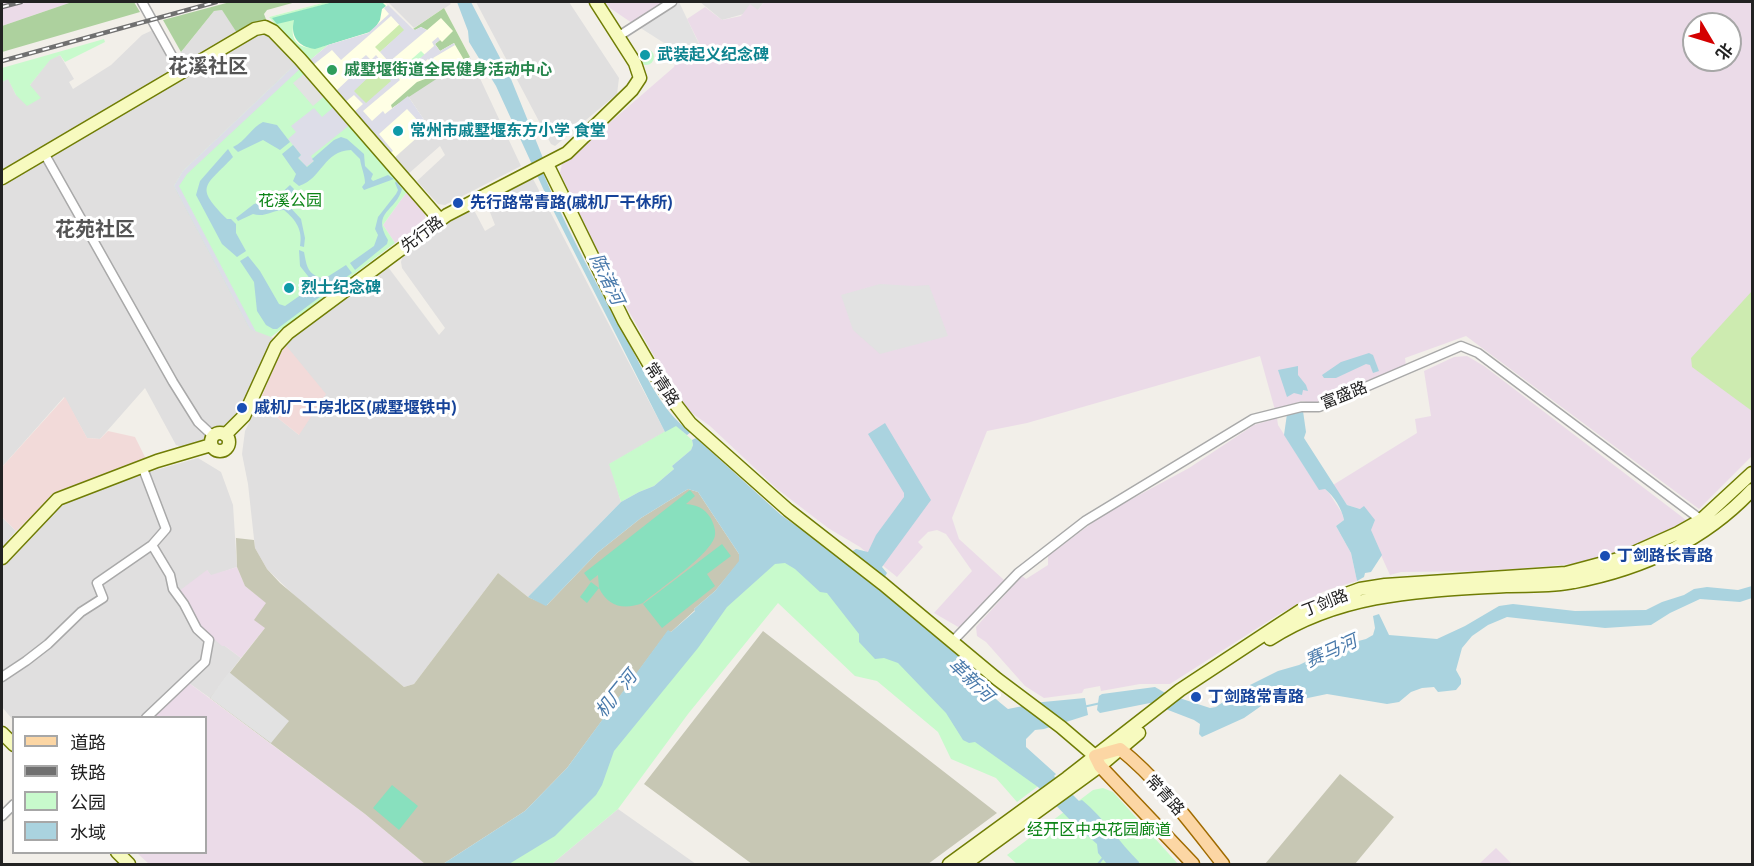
<!DOCTYPE html>
<html>
<head>
<meta charset="utf-8">
<style>
	body { margin:0 }
	#map { position:relative; width:1754px; height:866px; overflow:hidden; background:#f2efe9; font-family:Ubuntu,"Noto Sans SC",sans-serif }
	canvas { display:block }
	.frame { position:absolute; inset:0; border:3px solid #222; pointer-events:none }
	.legend { position:absolute; left:12px; top:716px; width:195px; height:138px; box-sizing:border-box; background:#fff; border:2px solid #a7a7a7; margin:0; padding:8px 10px; list-style:none; font-size:18px; color:#222 }
	.legend li { display:flex; align-items:center; gap:12px; height:30px }
	.legend b { width:30px; border:2px solid #a7a7a7 }
	.north { position:absolute; left:1682px; top:12px; width:60px; height:60px; box-sizing:border-box; background:#fff; border:2px solid #a7a7a7; border-radius:50%; rotate:128deg; font-size:16px; font-weight:700; line-height:24px; text-align:center; color:#222 }
	.north::after { content:''; display:block; margin:auto; width:21px; height:27px; background:#d40000; clip-path:polygon(50% 0,100% 100%,50% 72%,0 100%) }
</style>
</head>
<body>
<div id="map">
<canvas width="1754" height="866"></canvas>
<div class="frame"></div>
<ul class="legend">
<li><b style="height:8px;background:#fcd6a4"></b>道路</li>
<li><b style="height:8px;background:#707070"></b>铁路</li>
<li><b style="height:16px;background:#c8facc"></b>公园</li>
<li><b style="height:16px;background:#aad3df"></b>水域</li>
</ul>
<div class="north">北</div>
</div>
<script>
const context = document.querySelector('canvas').getContext('2d');
context.lineJoin = 'round';
function fillPath(path, color) {
  context.fillStyle = color;
  context.fill(path, 'evenodd');
}
function stroke(path, color, width, dash) {
  context.strokeStyle = color;
  context.lineWidth = width;
  context.lineCap = dash ? 'butt' : 'round';
  context.setLineDash(dash || []);
  context.stroke(path);
}
function drawText(font, color, halo, rows, align = 'center') {
  context.font = font + ' Ubuntu,"Noto Sans SC",sans-serif';
  context.lineWidth = 6;
  context.setLineDash([]);
  context.textBaseline = 'middle';
  context.strokeStyle = halo;
  context.fillStyle = color;
  for (const [text, x, y, turn = 0] of rows) {
    context.save();
    context.translate(x, y);
    context.rotate((+turn || 0) * Math.PI / 180);
    context.textAlign = isNaN(turn) ? turn : align;
    if (halo) context.strokeText(text, 0, 0);
    context.fillText(text, 0, 0);
    context.restore();
  }
}
const residential = new Path2D(`
	M 388,2 L 449,2 L 451,4 L 414,28 Z
	M 476,2 L 569,2 L 619,78 L 617,94 L 555,146 L 551,144 Z
	M 700,2 L 764,2 L 758,10 L 722,20 Z
	M 222,10 L 244,42 L 264,33 L 270,33 L 298,62 L 183,171 L 174,186 L 271,337 L 275,339 L 237,413 L 221,428 L 213,430 L 203,441 L 185,448 L 176,445 L 145,388 L 100,439 L 87,438 L 64,397 L 2,467 L 2,82 L 8,78 L 16,95 L 30,85 L 50,59 L 60,55 L 74,79 L 69,82 L 73,89 L 111,65 L 142,35 L 155,29 L 174,61 L 214,11 Z
	M 470,57 L 521,166 L 445,205 L 438,204 L 417,181 L 445,155 L 440,146 L 407,175 L 393,159 L 408,96 Z
	M 531,175 L 665,432 L 610,464 L 621,502 L 528,597 L 498,573 L 414,684 L 404,687 L 299,600 L 267,569 L 255,548 L 248,484 L 242,454 L 245,431 L 259,403 L 299,435 L 284,343 L 388,267 L 439,335 L 445,328 L 402,268 L 401,262 L 403,255 L 443,224 L 468,209 L 473,209 L 475,212 L 485,231 L 495,225 L 486,202 Z
	M 198,458 L 221,472 L 233,505 L 237,567 L 211,576 L 207,570 L 225,646 L 241,658 L 210,698 L 189,683 L 153,717 L 14,718 L 13,720 L 2,707 L 2,566 L 26,536 L 60,504 L 149,472 Z
	M 2,517 L 16,531 L 2,547 Z
	M 618,809 L 696,864 L 552,864 Z`);
const commercial = new Path2D(`
	M 284,343 L 326,394 L 299,435 L 259,403 Z
	M 65,397 L 87,438 L 100,439 L 108,431 L 135,437 L 146,459 L 55,494 L 16,531 L 2,517 L 2,467 Z`);
const industrial = new Path2D(`
	M 2,2 L 72,2 L 2,26 Z
	M 605,2 L 663,2 L 632,23 L 610,8 Z
	M 764,2 L 1752,2 L 1752,456 L 1699,509 L 1466,336 L 1405,358 L 1406,366 L 1319,405 L 1302,401 L 1275,410 L 1260,356 L 1027,423 L 987,431 L 952,518 L 959,539 L 1004,580 L 960,628 L 934,613 L 972,571 L 946,534 L 937,530 L 928,532 L 918,542 L 923,547 L 897,577 L 860,547 L 828,528 L 776,488 L 710,426 L 682,406 L 594,249 L 581,217 L 560,173 L 562,164 L 674,67 L 680,47 L 699,43 L 687,19 L 705,7 L 722,20 L 741,16 L 750,4 L 758,10 ZM 1694,24 L 1730,24 L 1730,60 L 1694,60 Z
	M 408,190 L 425,214 L 425,220 L 422,224 L 395,243 L 383,225 Z
	M 1467,356 L 1484,366 L 1686,520 L 1684,525 L 1644,544 L 1604,559 L 1572,564 L 1492,571 L 1401,572 L 1390,575 L 1360,509 L 1347,505 L 1333,485 L 1417,433 L 1415,419 L 1431,416 L 1424,371 L 1454,357 Z
	M 1277,418 L 1278,425 L 1319,489 L 1325,489 L 1329,493 L 1342,513 L 1344,520 L 1336,526 L 1351,553 L 1357,581 L 1327,590 L 1281,613 L 1170,684 L 1140,684 L 1101,691 L 1100,686 L 1084,689 L 1082,693 L 1044,698 L 1025,686 L 986,642 L 977,636 L 976,627 L 1022,576 L 1026,579 L 1048,565 L 1048,556 L 1104,514 L 1189,468 L 1254,425 Z
	M 237,567 L 245,586 L 267,603 L 265,628 L 241,658 L 225,646 L 222,646 L 199,626 L 179,591 L 207,570 L 211,575 Z
	M 189,683 L 365,814 L 425,864 L 149,864 L 137,853 L 206,852 L 206,718 L 153,717 Z
	M 1496,848 L 1512,864 L 1479,864 Z`);
const education = new Path2D(`
	M 326,2 L 384,2 L 413,29 L 444,8 L 470,57 L 408,96 L 429,127 L 393,159 L 269,17 Z`);
const construction = new Path2D(`
	M 688,489 L 698,492 L 739,554 L 740,561 L 715,591 L 694,609 L 695,610 L 671,632 L 668,631 L 567,768 L 525,811 L 443,864 L 425,864 L 365,814 L 210,698 L 265,628 L 254,620 L 266,603 L 245,586 L 237,567 L 236,538 L 254,540 L 255,548 L 267,569 L 280,583 L 404,687 L 414,684 L 498,573 L 528,597 L 547,605 L 597,553 L 641,518 Z
	M 763,631 L 997,813 L 928,864 L 752,864 L 644,784 Z
	M 1340,774 L 1394,817 L 1355,864 L 1265,864 Z`);
const grass = new Path2D(`
	M 400,24 L 405,30 L 380,52 L 375,47 Z
	M 379,67 L 392,81 L 366,104 L 353,91 Z
	M 1752,291 L 1752,411 L 1692,367 L 1691,358 Z`);
const forest = new Path2D(`
	M 72,2 L 134,2 L 140,12 L 2,52 L 2,26 Z
	M 230,2 L 296,2 L 267,10 L 264,14 L 267,22 L 237,33 L 222,10 L 214,11 L 181,52 L 163,20 Z
	M 444,8 L 470,57 L 392,108 L 391,105 L 417,82 L 433,76 L 438,67 L 443,73 L 464,60 L 454,43 L 440,51 L 435,44 L 440,40 L 442,42 L 453,31 L 441,18 L 427,30 L 421,27 L 415,30 L 413,29 Z`);
const park = new Path2D(`
	M 326,2 L 333,2 L 272,19 L 294,19 C 294,24 292,30 293,35 C 296,51 317,49 328,45 L 309,61 L 336,90 L 335,92 L 269,17 Z
	M 104,39 L 105,42 L 65,62 L 60,55 L 50,60 L 30,85 L 41,98 L 27,106 L 16,95 L 8,79 L 2,82 L 2,68 Z
	M638 57a8 8 0 1 1 16 0a8 8 0 1 1-16 0Z
	M 421,51 L 425,55 L 402,74 L 398,71 Z
	M 298,62 L 408,190 L 383,225 L 395,243 L 271,337 L 250,329 L 174,186 L 183,171 Z
	M 676,425 L 692,440 L 693,445 L 691,450 L 672,466 L 674,469 L 654,486 L 639,492 L 621,502 L 609,464 Z
	M 777,549 L 1045,781 L 1017,802 L 996,778 L 951,759 L 938,732 L 877,681 L 855,676 L 778,603 L 688,714 L 618,809 L 552,864 L 489,864 Z
	M 1103,788 L 1113,792 L 1178,864 L 1017,864 L 1007,855 L 1093,790 Z`);
const pitch = new Path2D(`
	M 333,2 L 382,2 L 386,6 L 382,9 L 380,20 L 373,31 L 315,49 C 298,47 290,36 294,20 L 277,24 L 272,18 Z
	M 690,490 L 695,496 L 686,504 C 697,505 704,508 710,517 C 713,522 716,530 715,535 C 713,553 658,590 643,603 C 624,610 608,607 599,588 L 587,603 L 580,597 L 591,582 L 599,588 L 598,575 L 590,581 L 584,573 Z
	M 722,544 L 731,556 L 707,574 L 715,586 L 662,628 L 643,604 Z
	M 392,785 L 418,806 L 399,830 L 373,808 Z`);
const parking = new Path2D(`
	M 679,2 L 699,44 L 697,52 L 680,47 L 672,48 L 639,27 Z
	M 305,73 L 326,95 L 313,106 L 293,83 Z
	M 880,284 L 914,286 L 929,285 L 948,336 L 880,354 L 853,330 L 841,295 Z
	M 229,672 L 289,721 L 271,743 L 210,698 Z`);
const plaza = new Path2D(`
	M 388,5 L 413,29 L 415,30 L 421,27 L 427,30 L 389,62 L 380,52 L 404,30 L 391,16 L 341,60 L 332,50 L 313,65 L 309,61 L 328,45 L 368,33 L 389,14 L 384,8 Z
	M 438,37 L 440,40 L 435,44 L 440,51 L 454,43 L 455,45 L 433,58 L 434,60 L 432,63 L 428,59 L 417,69 L 420,73 L 416,75 L 411,70 L 404,77 L 402,74 L 434,46 L 432,42 Z
	M 366,55 L 371,60 L 376,55 L 393,76 L 395,74 L 400,80 L 363,111 L 372,121 L 383,111 L 385,114 L 408,96 L 425,121 L 421,124 L 407,109 L 379,134 L 393,151 L 389,154 L 353,113 L 363,104 L 354,95 L 344,103 L 335,92 L 354,74 L 350,69 L 355,65 L 359,70 L 363,66 L 359,61 ZM 379,67 L 391,81 L 366,103 L 354,91 Z
	M 298,62 L 302,67 L 187,174 L 179,186 L 256,332 L 250,329 L 174,186 L 183,171 Z
	M 336,105 L 351,124 L 311,156 L 314,161 L 306,167 L 298,157 L 301,155 L 288,139 L 296,132 L 291,126 L 314,108 L 322,117 Z`);
const water = new Path2D(`
	M 457,2 L 471,2 L 511,79 L 543,158 L 538,161 C 562,220 593,278 624,334 C 641,365 661,413 691,432 L 687,435 L 676,426 L 665,432 L 552,208 L 496,86 L 469,42 L 468,31 Z
	M 263,122 L 277,125 L 290,142 L 280,150 L 263,140 L 238,152 L 233,147 C 246,141 251,128 263,122 Z
	M 341,137 L 347,139 L 364,154 L 365,166 L 373,174 L 371,179 L 373,181 L 388,175 L 394,179 L 364,190 L 362,187 L 365,183 C 365,175 361,167 360,159 L 351,150 C 323,151 323,178 299,186 L 293,181 L 296,174 L 282,154 L 293,145 L 301,155 L 298,158 L 307,167 L 314,161 L 312,159 L 334,140 Z
	M 228,149 L 233,157 C 205,187 194,186 227,219 L 231,219 L 236,224 L 236,233 L 246,251 L 237,257 L 222,244 L 196,195 L 200,181 Z
	M 396,181 L 402,189 C 396,212 371,211 388,240 L 387,244 L 355,270 L 350,263 L 374,246 L 378,235 L 375,229 L 378,217 L 396,194 L 398,190 L 395,183 Z
	M 290,185 L 294,189 L 291,194 L 289,206 L 301,219 L 305,238 L 304,247 L 300,246 C 303,230 296,220 284,210 C 273,210 264,218 253,214 L 238,221 L 236,218 L 254,204 L 276,198 Z
	M 299,250 L 304,252 C 307,267 307,274 324,279 L 346,265 L 352,273 L 277,329 L 273,329 L 266,325 L 257,311 L 254,282 L 240,261 L 248,256 L 260,271 L 279,304 L 285,306 L 315,285 L 300,266 Z
	M 1369,353 L 1373,355 L 1379,371 L 1373,373 L 1370,365 L 1366,364 L 1336,378 L 1324,378 L 1322,375 L 1341,362 Z
	M 1298,366 L 1298,375 L 1306,385 L 1308,391 L 1303,390 L 1302,395 L 1294,393 L 1287,397 L 1278,370 Z
	M 1303,411 L 1306,432 L 1304,438 L 1347,505 L 1360,509 L 1364,506 L 1375,520 L 1371,530 L 1382,555 L 1371,572 L 1365,573 L 1364,577 L 1357,581 L 1351,553 L 1336,526 L 1344,520 C 1342,509 1334,496 1325,489 L 1319,490 L 1284,435 L 1287,414 Z
	M 885,423 L 931,500 L 882,567 L 887,573 L 879,587 L 971,665 C 974,683 995,698 1008,709 L 1043,702 L 1085,698 L 1088,715 L 1044,729 L 1035,730 L 1026,739 L 1026,747 L 1056,774 L 1054,776 L 1079,801 L 1082,800 C 1104,818 1119,842 1139,862 L 1139,864 L 1107,864 L 1098,853 L 1097,844 L 1073,823 L 1038,787 L 975,742 L 969,743 L 963,740 L 946,713 L 898,663 L 884,658 L 875,659 L 859,642 L 859,634 L 827,593 L 820,592 L 795,569 L 785,563 L 775,564 L 727,607 L 698,648 L 614,751 L 602,785 L 596,795 L 555,836 L 509,864 L 443,864 L 525,811 L 567,768 L 668,630 L 671,632 L 695,611 L 694,609 L 715,591 L 739,561 L 739,554 L 698,492 L 688,489 L 641,518 L 597,553 L 546,606 L 528,597 L 621,502 L 639,492 L 654,486 L 674,469 L 672,466 L 691,450 L 693,445 L 692,440 L 696,438 L 781,515 L 841,558 L 856,549 L 868,552 L 876,535 L 904,497 L 904,493 L 868,434 Z
	M 1752,586 L 1752,598 L 1740,602 L 1700,599 L 1670,613 L 1651,625 L 1605,628 L 1507,617 L 1488,625 L 1472,636 L 1462,648 L 1456,670 L 1461,679 L 1461,684 L 1456,690 L 1438,692 L 1434,687 L 1422,688 L 1411,692 L 1399,702 L 1387,704 L 1327,694 L 1303,699 L 1274,697 L 1244,718 L 1202,737 L 1199,734 L 1200,724 L 1194,720 L 1150,703 L 1100,713 L 1097,710 L 1099,696 L 1102,694 L 1155,687 L 1167,694 L 1210,708 L 1216,707 L 1240,690 L 1278,671 L 1299,665 L 1339,646 L 1366,639 L 1373,635 L 1375,628 L 1373,616 L 1379,614 L 1389,635 L 1437,639 L 1465,626 L 1499,606 L 1513,604 L 1575,611 L 1646,610 L 1662,602 L 1684,595 L 1694,589 L 1707,587 L 1738,590 Z`);
const stream = new Path2D(`
	M 1083,707 L 1101,703
	M 1098,864 L 1103,858`);
const street = new Path2D(`
	M 142,2 L 181,72
	M 619,36 L 672,2
	M 44,153 L 173,382 L 198,422 L 213,436
	M 952,642 L 1018,573 L 1085,521 L 1253,419 L 1301,407 L 1319,407 L 1461,346 L 1478,353 L 1704,522
	M 2,677 L 26,661 L 48,644 L 81,612 L 103,598 L 97,583 L 152,545 L 166,529 L 142,466
	M 146,718 L 205,662 L 209,640 L 197,629 L 184,604 L 173,589 L 170,575 L 152,545
	M 2,816 L 14,804`);
const secondary = new Path2D(`
	M 547,164 L 624,321 L 663,388 L 690,423 L 788,510 L 883,584 L 997,679 L 1061,727 L 1095,756
	M 2,178 L 255,29 L 265,27 L 273,31 L 300,59 L 440,220
	M211 442a9 9 0 1 1 18 0a9 9 0 1 1-18 0Z
	M 225,435 L 244,416 L 276,346 L 288,333 L 447,215 L 567,153 L 632,90 L 640,78 L 635,63 L 596,2
	M 2,558 L 58,499 L 157,461 L 211,445
	M 1270,639 C 1343,592 1423,591 1506,586 C 1528,585 1552,587 1574,582 C 1642,569 1705,540 1752,490
	M 2,733 L 14,745
	M 117,852 L 129,864
	M 949,864 L 1067,778 L 1180,690 L 1277,626 L 1300,611 L 1327,601 L 1360,589 L 1385,585 L 1566,573 L 1622,558 L 1678,533 L 1701,520 L 1752,473
	M 965,864 L 1100,766 L 1139,733`);
const primary = new Path2D(`
	M 1193,864 L 1100,766 L 1095,756 L 1120,749 C 1160,781 1192,825 1223,864`);
const rail = new Path2D(`
	M 2,7 L 21,2
	M 2,61 L 216,2`);
const markers = [
	[645,55,6,"#0f9aa8"],
	[332,70,6,"#2e9e5b"],
	[398,131,6,"#0f9aa8"],
	[458,203,6,"#1a4fb4"],
	[289,288,6,"#0f9aa8"],
	[242,408,6,"#1a4fb4"],
	[1605,556,6,"#1a4fb4"],
	[1196,697,6,"#1a4fb4"]
];
const cultureNames = [
	["武装起义纪念碑",657,55],
	["常州市戚墅堰东方小学 食堂",410,131],
	["烈士纪念碑",301,288]
];
const leisureNames = [
	["戚墅堰街道全民健身活动中心",344,70]
];
const parkNames = [
	["花溪公园",290,201],
	["经开区中央花园廊道",1099,830]
];
const transitNames = [
	["先行路常青路(戚机厂干休所)",470,203],
	["戚机厂工房北区(戚墅堰铁中)",254,408],
	["丁剑路长青路",1617,556],
	["丁剑路常青路",1208,697]
];
const streetNames = [
	["先行路",422,234,-37],
	["常青路",662,384,57],
	["富盛路",1344,395,-22],
	["丁剑路",1325,603,-21],
	["常青路",1165,795,48]
];
const waterNames = [
	["陈渚河",607,279,64],
	["赛马河",1331,651,-24],
	["革新河",971,680,44],
	["机厂河",616,694,-51]
];
const quarterNames = [
	["花溪社区",208,66],
	["花苑社区",95,229]
];
fillPath(residential, '#e0dfdf');
fillPath(commercial, '#f2dad9');
fillPath(industrial, '#ebdbe8');
fillPath(education, '#ffffe5');
fillPath(construction, '#c7c7b4');
fillPath(grass, '#cdebb0');
fillPath(forest, '#add19e');
fillPath(park, '#c8facc');
fillPath(pitch, '#88e0be');
fillPath(parking, '#e2e2e2');
fillPath(plaza, '#dddde8');
fillPath(water, '#aad3df');
stroke(stream, '#aad3df', 2);
stroke(street, '#a9a9a9', 11);
stroke(secondary, '#707d05', 15);
stroke(primary, '#a06b00', 15);
stroke(street, '#fff', 8);
stroke(secondary, '#f7fabf', 12);
stroke(primary, '#fcd6a4', 12);
stroke(rail, '#707070', 4.5);
stroke(rail, '#fff', 2, [7]);
for (const [x, y, r, color] of markers) {
  const dot = new Path2D();
  dot.arc(x, y, r, 0, 2 * Math.PI);
  context.fillStyle = color;
  context.fill(dot);
  stroke(dot, '#fff', 2);
}
drawText('bold 16px', '#0d838f', '#fff', cultureNames, 'left');
drawText('bold 16px', '#27864d', '#fff', leisureNames, 'left');
drawText('16px', '#0c8416', '#fff', parkNames);
drawText('bold 16px', '#164399', '#fff', transitNames, 'left');
drawText('16px', '#222', '#fff', streetNames);
drawText('italic 18px', '#4a7aab', '#fff', waterNames);
drawText('bold 20px', '#555', '#fff', quarterNames);
</script>
</body>
</html>
